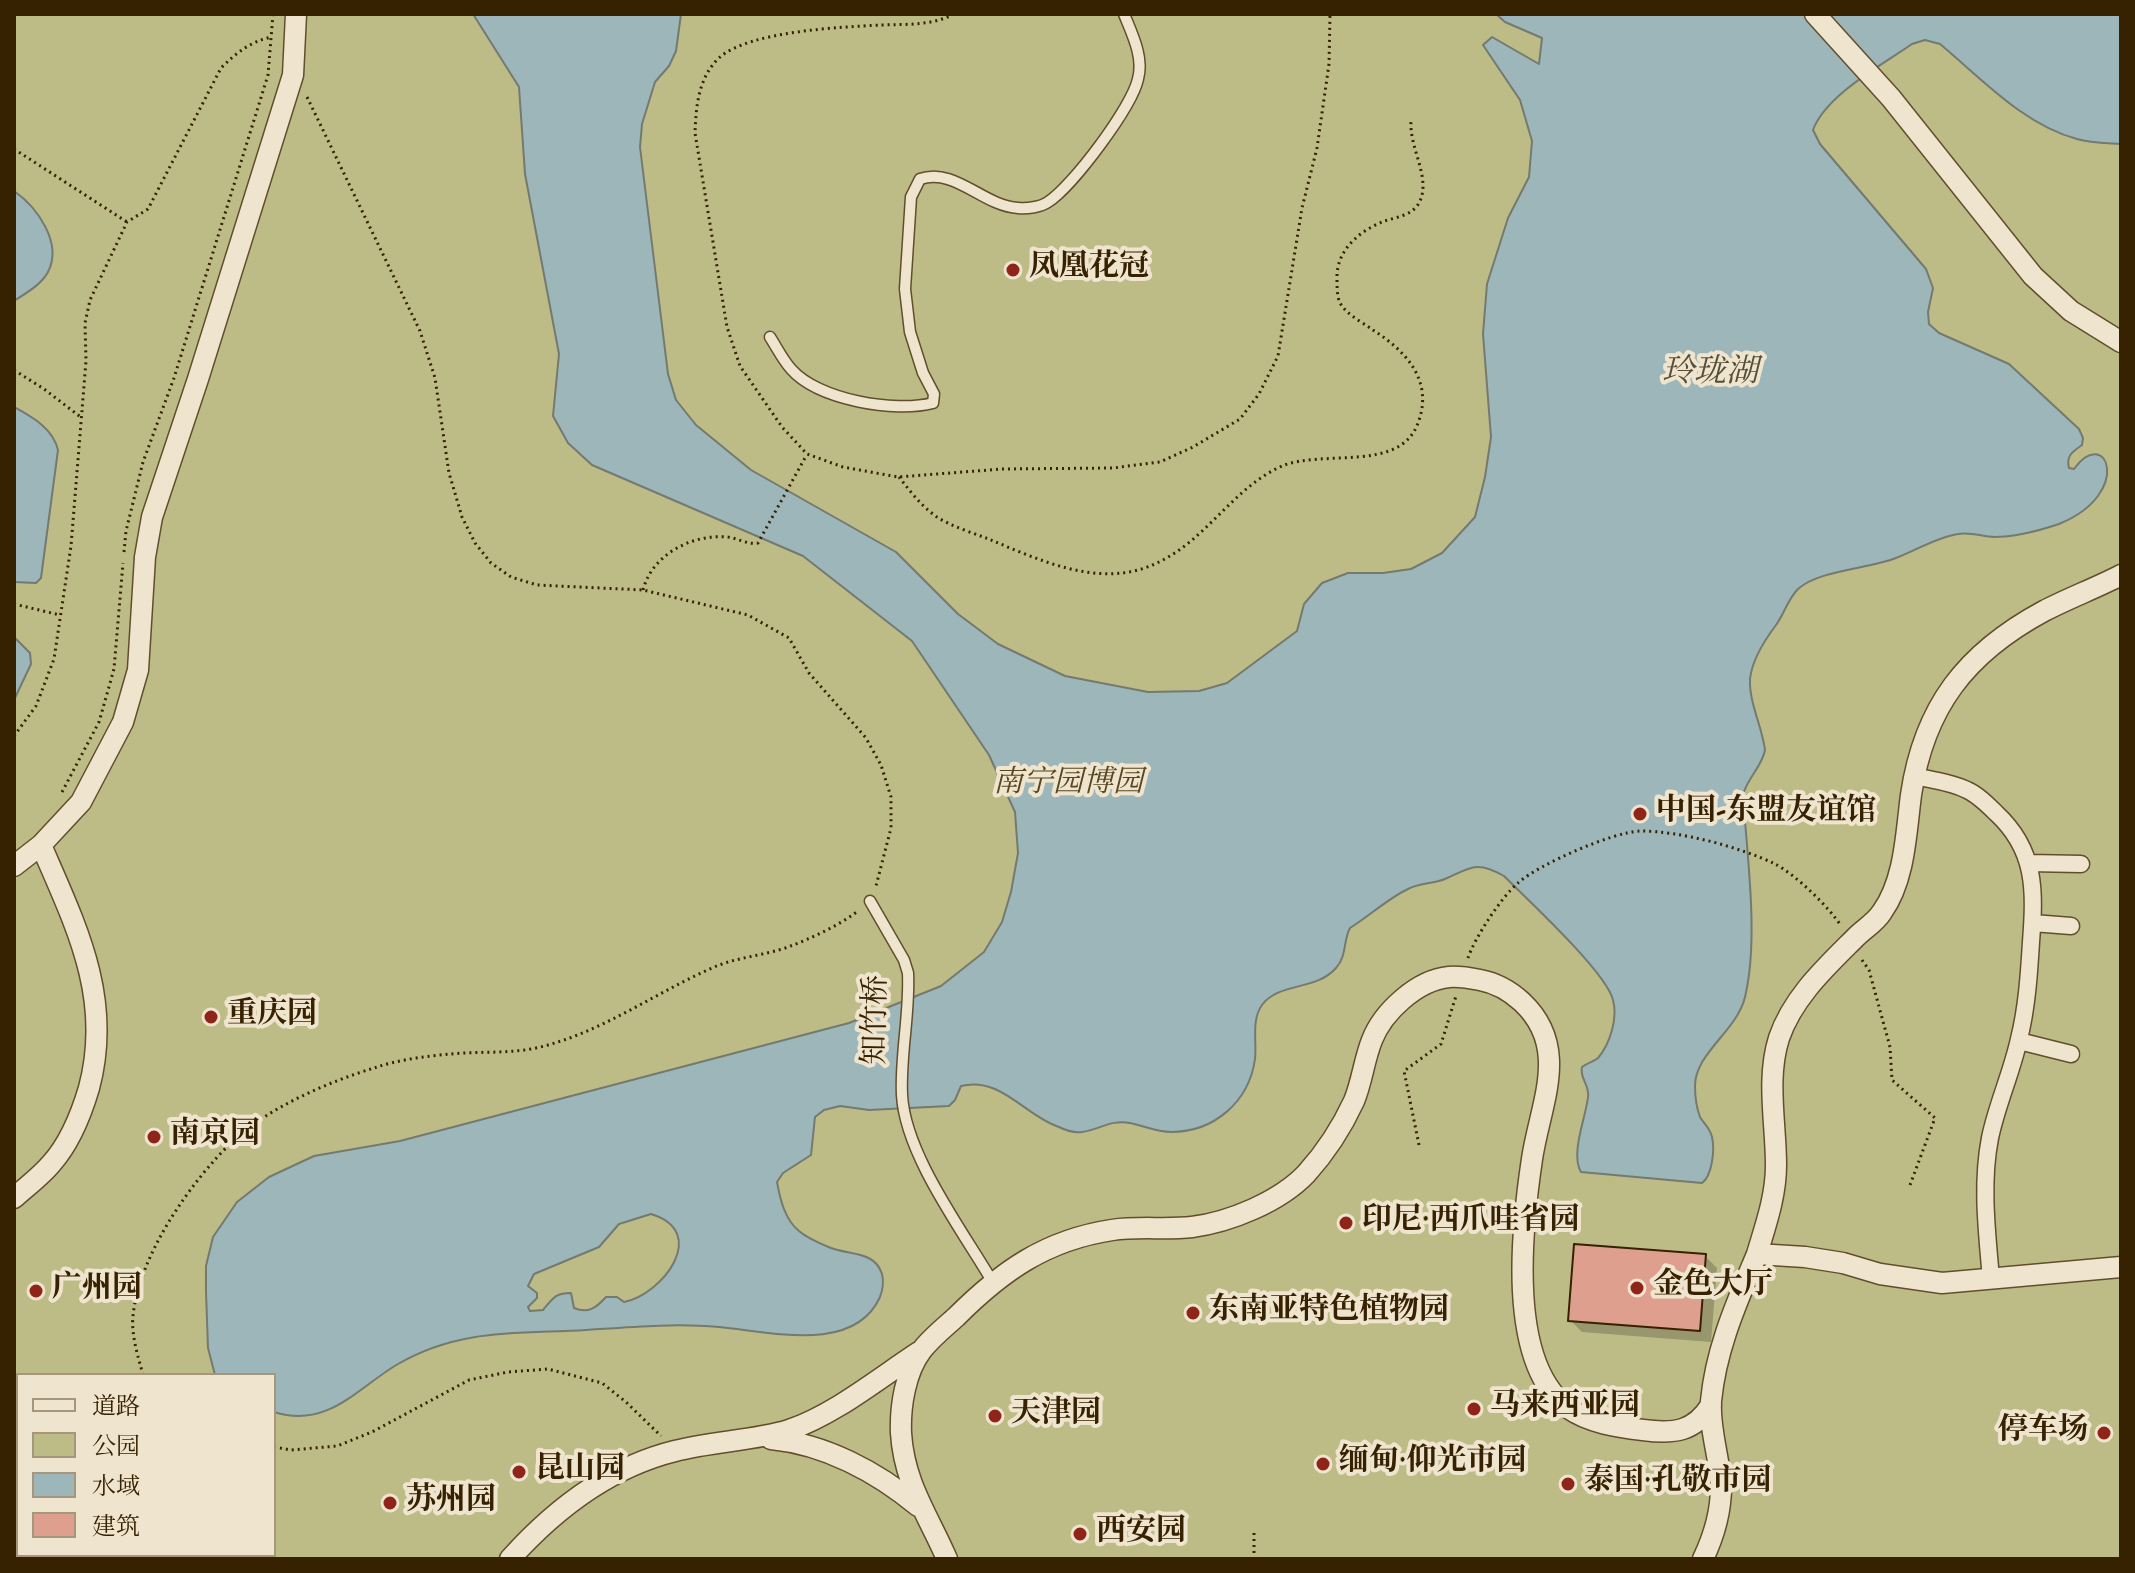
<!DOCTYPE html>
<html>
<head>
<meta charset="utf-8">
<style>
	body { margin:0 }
	#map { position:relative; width:2135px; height:1573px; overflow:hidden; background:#e7d6b3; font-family:"Sorts Mill Goudy","Noto Serif SC",serif }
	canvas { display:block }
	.frame { position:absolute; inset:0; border:16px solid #362100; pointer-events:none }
	.legend { position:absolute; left:16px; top:1373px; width:260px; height:184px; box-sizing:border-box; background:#efe4ce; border:2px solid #a5967c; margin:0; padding:10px 14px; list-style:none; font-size:24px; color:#362100 }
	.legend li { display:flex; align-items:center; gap:16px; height:40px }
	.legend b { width:40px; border:2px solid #a5967c }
</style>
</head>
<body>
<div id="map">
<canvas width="2135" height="1573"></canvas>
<div class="frame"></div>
<ul class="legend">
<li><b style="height:10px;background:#efe4ce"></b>道路</li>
<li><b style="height:22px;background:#bdbc87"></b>公园</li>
<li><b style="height:22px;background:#9db6b9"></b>水域</li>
<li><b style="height:22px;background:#de9f8e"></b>建筑</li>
</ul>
</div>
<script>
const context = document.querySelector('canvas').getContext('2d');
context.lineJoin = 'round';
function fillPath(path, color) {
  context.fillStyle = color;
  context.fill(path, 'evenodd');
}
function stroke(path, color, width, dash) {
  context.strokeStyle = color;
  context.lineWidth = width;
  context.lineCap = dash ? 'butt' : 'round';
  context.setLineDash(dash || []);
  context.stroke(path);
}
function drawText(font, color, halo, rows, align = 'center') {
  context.font = font + ' "Sorts Mill Goudy","Noto Serif SC",serif';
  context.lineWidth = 8;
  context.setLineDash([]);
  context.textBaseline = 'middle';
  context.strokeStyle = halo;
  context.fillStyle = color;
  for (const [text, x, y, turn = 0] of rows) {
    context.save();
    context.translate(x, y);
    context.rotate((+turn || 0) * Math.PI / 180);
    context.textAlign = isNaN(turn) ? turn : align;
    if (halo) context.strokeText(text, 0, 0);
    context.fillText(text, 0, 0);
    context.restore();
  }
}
const green = new Path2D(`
	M 14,14 L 2121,14 L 2121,1559 L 14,1559 ZM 18,1375 L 274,1375 L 274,1555 L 18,1555 Z`);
const water = new Path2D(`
	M 473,14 L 681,14 L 676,51 L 669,66 L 655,82 L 642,124 L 640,147 L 668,374 L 676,400 L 696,425 L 751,470 L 896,552 L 958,614 L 998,644 L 1065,676 L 1148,692 L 1199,691 L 1227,683 L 1297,631 L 1304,604 L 1322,583 L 1348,573 L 1383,573 L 1411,569 L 1442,553 L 1475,517 L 1485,477 L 1491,437 L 1483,334 L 1487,284 L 1508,218 L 1529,177 L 1532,141 L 1520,100 L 1483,45 L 1492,37 L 1539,64 L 1542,38 L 1505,22 L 1496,14 L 2121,14 L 2121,144 C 2107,143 2091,143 2077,139 C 2024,125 1982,79 1940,44 L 1925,40 L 1912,44 C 1882,65 1826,95 1813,130 L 1820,144 L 1926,269 L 1933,288 L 1928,312 L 1929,324 L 1939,333 L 2009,364 L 2079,429 L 2083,438 L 2082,445 C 2072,452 2066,456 2069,468 L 2074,469 C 2106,424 2135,493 2059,524 C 2038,531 2016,537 1994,537 C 1981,536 1970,532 1958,534 C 1937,537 1915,551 1896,558 C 1868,569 1819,570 1798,589 C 1788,599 1784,614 1776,625 C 1764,641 1752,660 1750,679 C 1749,703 1762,726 1765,750 C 1762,767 1747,778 1743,795 C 1747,856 1759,939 1745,997 C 1737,1031 1695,1053 1695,1086 C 1695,1095 1697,1109 1700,1117 C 1704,1124 1710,1128 1712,1137 C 1715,1150 1712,1176 1702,1183 L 1581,1172 C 1570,1154 1586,1117 1588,1097 C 1590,1085 1579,1078 1582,1067 C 1587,1063 1595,1061 1598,1058 C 1610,1044 1618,1018 1613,1000 C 1607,973 1527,899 1504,876 C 1476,860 1470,868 1445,879 C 1433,884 1419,883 1408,889 C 1390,897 1368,917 1350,928 C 1343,941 1347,956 1336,968 C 1316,991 1279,982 1262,1005 C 1251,1020 1257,1042 1255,1059 C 1249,1102 1214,1132 1171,1132 C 1157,1132 1144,1126 1130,1123 C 1111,1119 1099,1130 1082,1132 C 1075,1133 1065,1130 1059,1127 C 1025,1116 1001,1076 961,1086 L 955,1100 L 949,1106 L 869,1110 L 840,1106 L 824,1110 L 815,1117 L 811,1155 L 783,1173 L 777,1182 C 780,1199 785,1220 799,1231 C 807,1238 821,1244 831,1248 C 849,1255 875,1251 882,1274 C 884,1282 883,1289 880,1297 C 854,1355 767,1331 719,1327 C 675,1323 630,1327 586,1330 C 518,1334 460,1328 398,1364 C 357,1388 328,1429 274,1412 L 274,1375 L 215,1375 L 208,1348 L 206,1292 L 206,1266 L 213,1237 L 237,1202 L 269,1177 L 314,1156 L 400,1141 L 849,1023 L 941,986 L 984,952 L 1002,922 L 1011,892 L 1018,853 L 1015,812 L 989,755 L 912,641 L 803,556 L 592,465 L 568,443 L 553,416 L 559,354 L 525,174 L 519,87 ZM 651,1214 C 710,1232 663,1294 624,1302 L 617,1297 L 606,1297 C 596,1308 588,1314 574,1308 L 571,1293 C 555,1293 553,1298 543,1310 L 530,1311 L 528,1307 L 537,1298 L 537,1293 L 528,1286 L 534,1274 L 599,1247 L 619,1224 Z
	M 14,191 C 37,207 63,243 48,272 C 41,285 26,293 14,301 Z
	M 14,407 C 32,417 53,428 58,450 L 41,578 L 36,583 L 14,582 Z
	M 14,637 L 30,653 L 31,664 L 14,700 Z`);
const shadow = new Path2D(`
	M 1705,1256 L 1717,1268 L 1711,1342 L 1582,1332 L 1570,1320 Z`);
const building = new Path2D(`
	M 1574,1244 L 1706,1254 L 1700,1331 L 1568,1321 Z`);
const path = new Path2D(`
	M 954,14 C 931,26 907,24 881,25 C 842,27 748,31 719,58 C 698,78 696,107 695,133 L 727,327 L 740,366 L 782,427 L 807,454 L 843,467 L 898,477 L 1002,469 L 1113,468 L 1160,462 L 1193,447 L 1240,419 L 1259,394 L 1278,356 L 1302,208 L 1317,148 L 1329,64 L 1330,14
	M 307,97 L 420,331 L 435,378 L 449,473 L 462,517 L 475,543 L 491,563 L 511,577 L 537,585 L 643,590 L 748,615 L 789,638 L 809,673 L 866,738 L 881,765 L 891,797 L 891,828 L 876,886
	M 14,149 L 127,222
	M 14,370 L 44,389 L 82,418
	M 899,477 C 910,491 921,506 937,517 C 951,526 970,532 986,538 C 1040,560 1102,591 1159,562 C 1207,539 1234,487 1282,466 C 1323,449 1400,473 1418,423 C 1434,381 1406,351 1373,330 C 1362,322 1347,315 1340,303 C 1337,297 1337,286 1337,279 C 1336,251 1358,232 1382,222 C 1395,217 1412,216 1419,203 C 1432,179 1409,148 1411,121
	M 124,552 L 126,531 L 143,462 L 174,378 L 268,75 L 273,14
	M 643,590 C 652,555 691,534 727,537 C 738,538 747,545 758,543 L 806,456
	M 14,604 L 60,615
	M 14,736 L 36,706 L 54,659 L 71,546 L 86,361 L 85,323 L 90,300 L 127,222 L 148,209 L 221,68 C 236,53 251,41 272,37
	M 62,792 L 99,722 L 114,669 L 123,563
	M 1468,958 C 1474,939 1502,896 1518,883 C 1539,864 1613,832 1640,831 C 1680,831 1740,847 1775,864 C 1795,874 1830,908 1841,926
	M 1862,960 L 1869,970 L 1890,1047 L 1892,1080 L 1935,1118 L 1910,1185
	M 1419,1145 L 1404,1071 L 1441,1044 L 1456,996
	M 143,1375 C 138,1356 131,1335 133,1316 C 139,1255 191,1181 234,1140 C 270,1107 328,1082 374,1068 C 397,1060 426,1056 451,1054 C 479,1051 508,1054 536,1048 C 599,1034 653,994 712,968 C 736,957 763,956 788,947 C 812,938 838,926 858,911
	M 274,1447 L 291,1450 L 337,1446 L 372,1432 L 469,1380 L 508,1372 L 548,1369 L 602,1383 L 626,1402 L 661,1436
	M 1254,1533 L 1254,1559`);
const service = new Path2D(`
	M 770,337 C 777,348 783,360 791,369 C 818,400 895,413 933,403 L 934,394 L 923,373 L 910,332 L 905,289 L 911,197 L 920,179 C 955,167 983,206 1018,208 C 1027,209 1041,207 1048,202 C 1072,187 1132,107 1138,79 C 1144,57 1132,34 1124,14
	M 870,901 L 904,960 L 908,973 C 910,1014 900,1055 902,1095 C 905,1154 962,1230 992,1281`);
const pedestrian = new Path2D(`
	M 1914,776 C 1932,780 1951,782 1967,790 C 1978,795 1987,804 1996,813 C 2036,850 2035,890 2031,942 C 2029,974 2027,1007 2019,1039 C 2012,1072 1997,1104 1990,1138 C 1981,1184 1987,1232 1991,1279
	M 2029,863 L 2081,864
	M 2033,923 L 2071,926
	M 2019,1041 L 2071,1054`);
const minor = new Path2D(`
	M 1815,14 L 1891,98 L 2033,276 L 2071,311 L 2121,342
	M 14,866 L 41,845 L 81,802 L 123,722 L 138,670 L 145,557 L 152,517 L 198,379 L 293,75 L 296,14
	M 14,1198 C 26,1187 40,1177 51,1164 C 70,1143 81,1115 89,1088 C 113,998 76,926 41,845
	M 1757,1254 C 1766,1224 1776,1196 1776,1165 C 1776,1123 1766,1079 1779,1038 C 1793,997 1826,967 1856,937 C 1864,929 1876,922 1882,912 C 1905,880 1906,833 1911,795 C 1924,707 1966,653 2044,611 C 2069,598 2096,588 2121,575
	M 771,1439 C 825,1444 877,1472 918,1506
	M 510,1559 C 554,1510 610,1467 675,1451 C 713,1441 752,1441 789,1430 C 834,1415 879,1378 919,1352
	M 947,1559 C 928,1515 904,1483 901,1433 C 900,1407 905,1372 922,1350 C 931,1338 945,1327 956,1317 C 1002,1271 1046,1240 1112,1230 C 1138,1226 1166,1230 1192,1227 C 1230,1222 1279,1202 1306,1174 C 1325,1153 1342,1127 1354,1101 C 1362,1082 1364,1060 1372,1040 C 1383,1012 1417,980 1449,977 C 1459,976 1470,978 1480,980 C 1496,983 1510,991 1522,1002 C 1571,1048 1540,1104 1532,1159 C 1522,1226 1506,1362 1568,1408 C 1589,1423 1618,1427 1643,1430 C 1674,1434 1694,1432 1711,1405
	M 1703,1559 C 1713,1538 1721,1511 1721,1487 C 1720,1458 1709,1430 1711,1401 C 1716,1348 1737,1302 1757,1254 L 1805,1257 L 1843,1263 L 1880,1274 L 1942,1283 L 2121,1267`);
const markers = [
	[1013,270,8,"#8f2418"],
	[1640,814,8,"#8f2418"],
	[211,1017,8,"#8f2418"],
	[154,1137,8,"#8f2418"],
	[1346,1223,8,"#8f2418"],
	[1637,1288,8,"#8f2418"],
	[36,1291,8,"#8f2418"],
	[1193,1313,8,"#8f2418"],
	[1474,1409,8,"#8f2418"],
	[995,1416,8,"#8f2418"],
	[2104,1433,8,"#8f2418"],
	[1323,1464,8,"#8f2418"],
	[519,1472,8,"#8f2418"],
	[1568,1484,8,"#8f2418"],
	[390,1503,8,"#8f2418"],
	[1080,1534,8,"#8f2418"]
];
const poiNames = [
	["凤凰花冠",1029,270],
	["中国-东盟友谊馆",1656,814],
	["重庆园",227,1017],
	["南京园",170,1137],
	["印尼·西爪哇省园",1362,1223],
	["金色大厅",1653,1288],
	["广州园",52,1291],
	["东南亚特色植物园",1209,1313],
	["马来西亚园",1490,1409],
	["天津园",1011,1416],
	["停车场",2088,1433,"right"],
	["缅甸·仰光市园",1339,1464],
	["昆山园",535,1472],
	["泰国·孔敬市园",1584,1484],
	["苏州园",406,1503],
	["西安园",1096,1534]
];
const parkNames = [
	["南宁园博园",1068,786]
];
const streetNames = [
	["知竹桥",879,1020,-89]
];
const waterNames = [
	["玲珑湖",1710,376]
];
fillPath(green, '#bdbc87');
fillPath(water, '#9db6b9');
stroke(water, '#747a6f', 2);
fillPath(shadow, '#0003');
fillPath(building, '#de9f8e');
stroke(building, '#362100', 2);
stroke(service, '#624e2d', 13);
stroke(pedestrian, '#624e2d', 19);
stroke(minor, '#624e2d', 23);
stroke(path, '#362100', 3, [2, 4]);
stroke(service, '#efe4ce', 10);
stroke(pedestrian, '#efe4ce', 16);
stroke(minor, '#efe4ce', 20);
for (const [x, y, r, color] of markers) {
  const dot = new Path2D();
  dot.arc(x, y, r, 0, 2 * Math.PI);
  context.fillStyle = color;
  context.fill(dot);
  stroke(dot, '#efe4ce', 3);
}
drawText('bold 30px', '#362100', '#efe4ce', poiNames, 'left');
drawText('italic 30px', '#584822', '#efe4ce', parkNames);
drawText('30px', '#362100', '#efe4ce', streetNames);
drawText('italic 32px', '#554e38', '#efe4ce', waterNames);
</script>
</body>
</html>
